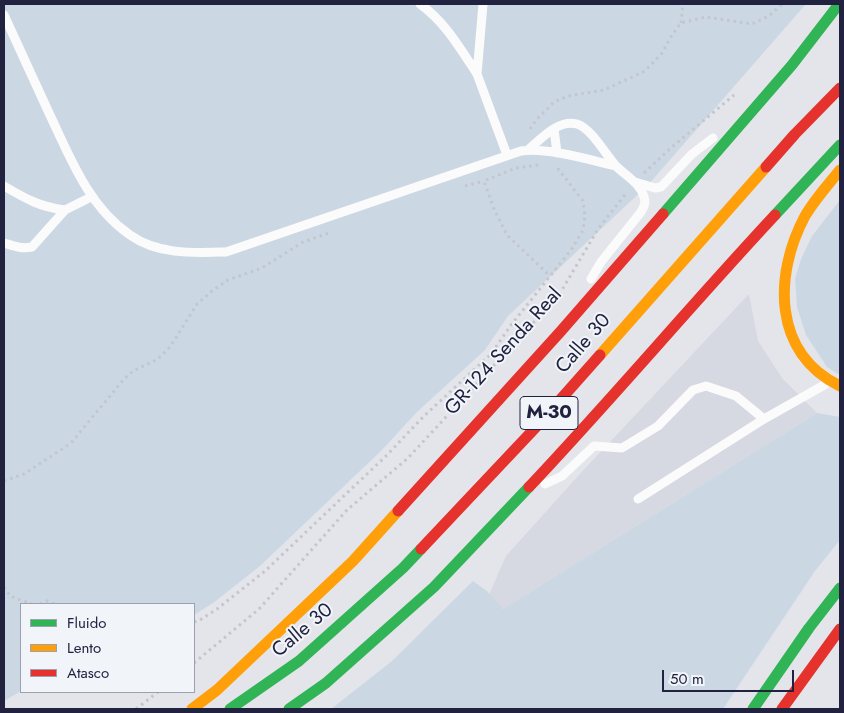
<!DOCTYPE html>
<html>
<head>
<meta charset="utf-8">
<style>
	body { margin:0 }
	#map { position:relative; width:844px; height:713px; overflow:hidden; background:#e4e5ea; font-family:Jost,sans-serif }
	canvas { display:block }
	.frame { position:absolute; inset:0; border:5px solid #20223f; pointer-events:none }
	.legend { position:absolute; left:20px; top:603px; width:175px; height:90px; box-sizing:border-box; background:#f1f4f9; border:1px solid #9da0af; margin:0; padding:6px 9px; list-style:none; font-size:15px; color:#20223f }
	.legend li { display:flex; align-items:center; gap:10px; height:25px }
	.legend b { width:25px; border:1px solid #9da0af }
	.scale { position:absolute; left:662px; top:670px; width:132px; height:22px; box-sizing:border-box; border:2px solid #20223f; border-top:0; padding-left:6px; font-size:15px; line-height:18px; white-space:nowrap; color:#20223f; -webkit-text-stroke:4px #f1f4f9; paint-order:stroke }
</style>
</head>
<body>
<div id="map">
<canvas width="844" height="713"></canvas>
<div class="frame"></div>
<ul class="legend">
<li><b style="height:6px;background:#30b455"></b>Fluido</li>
<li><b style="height:6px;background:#ff9f0a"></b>Lento</li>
<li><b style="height:6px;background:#e5322d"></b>Atasco</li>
</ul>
<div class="scale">50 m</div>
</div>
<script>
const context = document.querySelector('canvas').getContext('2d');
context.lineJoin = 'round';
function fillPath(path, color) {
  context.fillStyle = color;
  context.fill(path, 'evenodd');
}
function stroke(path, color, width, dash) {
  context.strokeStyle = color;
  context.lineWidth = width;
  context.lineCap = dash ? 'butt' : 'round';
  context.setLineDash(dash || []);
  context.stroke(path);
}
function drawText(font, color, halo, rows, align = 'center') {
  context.font = font + ' Jost,sans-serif';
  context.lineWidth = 4;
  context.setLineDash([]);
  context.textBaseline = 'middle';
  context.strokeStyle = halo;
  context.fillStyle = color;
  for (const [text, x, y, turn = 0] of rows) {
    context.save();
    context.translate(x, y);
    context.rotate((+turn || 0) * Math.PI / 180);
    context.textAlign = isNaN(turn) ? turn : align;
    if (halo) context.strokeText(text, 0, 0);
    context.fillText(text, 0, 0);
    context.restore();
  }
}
const built = new Path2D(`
	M 749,294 L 758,341 L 782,378 L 817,413 L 503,609 L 488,597 L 506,556 L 578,476 Z`);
const green = new Path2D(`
	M 4,4 L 806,4 L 648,185 L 508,316 L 485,350 L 417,412 L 382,450 L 260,566 L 213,603 L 194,615 L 194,604 L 21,604 L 21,691 L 4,701 Z
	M 840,200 L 840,375 L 827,367 L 806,335 L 797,307 L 795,279 L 801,259 L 812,236 Z
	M 817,413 L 840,417 L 840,540 L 815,571 L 723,709 L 331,709 L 392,661 L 473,581 L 487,591 L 503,609 Z`);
const path = new Path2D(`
	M 681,23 L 683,4
	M 530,129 L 537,119 L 554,102 L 568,96 L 604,90 L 645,71 L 662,53 L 672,35 L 681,23 L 706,17 L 752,24 L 769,16 L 782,4
	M 538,165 L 516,168 L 484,181 L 494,209 L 507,235 L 550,276
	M 644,173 L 672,147 L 734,95
	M 465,186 L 484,181
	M 4,481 L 24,474 L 71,443 L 124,379 L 133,371 L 158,359 L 170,347 L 197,304 L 212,291 L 228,280 L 262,268 L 303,242 L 329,233
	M 4,587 L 10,596 L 32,604
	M 40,604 L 47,601 L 55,604
	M 194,622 L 200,620 L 217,609 L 265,571 L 387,455 L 423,417 L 491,354 L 511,325 L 571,250 L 583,230 L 585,216 L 583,201 L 556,166
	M 194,663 L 259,609 L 347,510 L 408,458 L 559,295 L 598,229 L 627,192
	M 136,709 L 158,692`);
const lane = new Path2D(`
	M 420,4 C 445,22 460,48 477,74
	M 483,4 L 477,74 L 507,155
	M 4,15 C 19,48 34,80 49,113 C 70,157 88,206 130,235 C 158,255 194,253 226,252 L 521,151 C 547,147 590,160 616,166
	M 554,129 L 557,153
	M 528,150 C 541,139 558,119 577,124 C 591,128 606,155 616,166 C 626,176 640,183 644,197 C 646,203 644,207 641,212 L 601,262 L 591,279
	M 635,182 L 655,188 L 661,187 L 692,154 L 713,138
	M 4,186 C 26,199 40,207 65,210
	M 4,243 C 14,246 21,249 32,247 L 65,210 L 91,197
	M 545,484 L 562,476 L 594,446 L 622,448 L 658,426 L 693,390 L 706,386 L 736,396 L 764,419 L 826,384
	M 638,499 L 764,419`);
const fast = new Path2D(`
	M 663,214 L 792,65 L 839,4
	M 775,215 L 840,145
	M 230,709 L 299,661 L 403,568 L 421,549
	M 289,709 L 326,683 L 434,587 L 529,487
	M 753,709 L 809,628 L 840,588`);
const slow = new Path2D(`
	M 840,170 C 828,185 815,199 805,216 C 774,274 772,353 840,386
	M 600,355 L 766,167
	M 192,709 L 217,690 L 353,561 L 398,511`);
const jam = new Path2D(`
	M 766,167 L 795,134 L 840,88
	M 529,487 C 613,398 692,304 775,215
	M 398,511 L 561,331 L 663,214
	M 421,549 L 537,426 L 600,355
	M 782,709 L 840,629`);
const shields = [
	[549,413,58]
];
const shieldNames = [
	["M-30",549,413]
];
const streetNames = [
	["Calle 30",584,344,-49],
	["GR-124 Senda Real",504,352,-48],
	["Calle 30",303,631,-40]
];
fillPath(built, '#d6d8e2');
fillPath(green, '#cbd8e4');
stroke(path, '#c4c5cd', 3, [2.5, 4]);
stroke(lane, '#fbfbfc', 9);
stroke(fast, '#30b455', 11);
stroke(slow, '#ff9f0a', 11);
stroke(jam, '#e5322d', 11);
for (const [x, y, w] of shields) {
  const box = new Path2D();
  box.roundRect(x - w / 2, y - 16.5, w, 33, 4);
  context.fillStyle = '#f1f4f9';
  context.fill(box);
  stroke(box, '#20223f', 1);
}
drawText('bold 19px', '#20223f', null, shieldNames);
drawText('20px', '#20223f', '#f1f4f9', streetNames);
</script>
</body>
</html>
